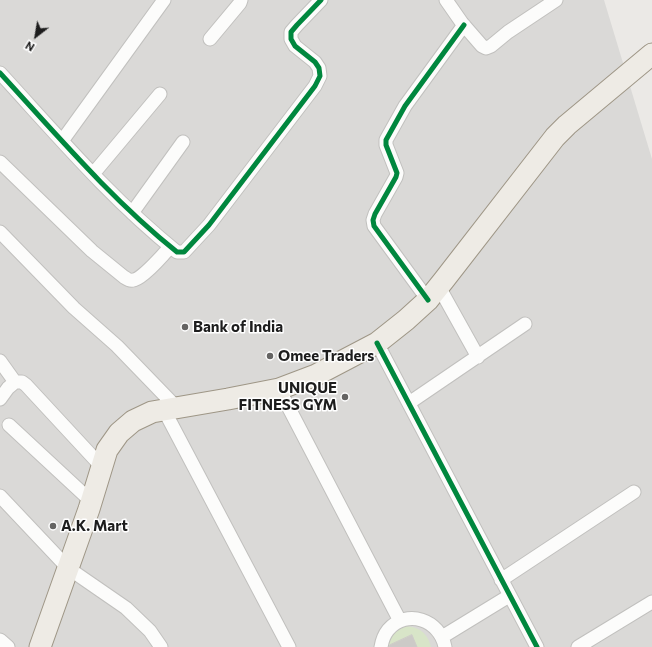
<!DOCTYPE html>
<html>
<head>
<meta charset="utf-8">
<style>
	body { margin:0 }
	#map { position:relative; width:652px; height:647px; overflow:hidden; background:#ebe9e6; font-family:Commissioner,sans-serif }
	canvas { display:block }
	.north { position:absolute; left:16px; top:16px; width:40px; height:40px; -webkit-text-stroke:3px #fff; paint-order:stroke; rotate:211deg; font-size:11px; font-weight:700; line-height:16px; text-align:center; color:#1d1d1d }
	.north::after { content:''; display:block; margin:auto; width:14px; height:18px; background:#1d1d1d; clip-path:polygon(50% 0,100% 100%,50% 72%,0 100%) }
</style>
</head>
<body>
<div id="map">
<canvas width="652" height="647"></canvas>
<div class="north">N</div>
</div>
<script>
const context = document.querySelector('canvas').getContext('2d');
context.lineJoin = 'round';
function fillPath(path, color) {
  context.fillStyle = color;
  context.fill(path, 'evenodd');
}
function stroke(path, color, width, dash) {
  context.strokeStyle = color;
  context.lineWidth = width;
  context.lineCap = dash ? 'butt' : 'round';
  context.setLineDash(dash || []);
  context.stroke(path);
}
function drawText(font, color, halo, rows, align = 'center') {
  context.font = font + ' Commissioner,sans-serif';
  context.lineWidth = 3;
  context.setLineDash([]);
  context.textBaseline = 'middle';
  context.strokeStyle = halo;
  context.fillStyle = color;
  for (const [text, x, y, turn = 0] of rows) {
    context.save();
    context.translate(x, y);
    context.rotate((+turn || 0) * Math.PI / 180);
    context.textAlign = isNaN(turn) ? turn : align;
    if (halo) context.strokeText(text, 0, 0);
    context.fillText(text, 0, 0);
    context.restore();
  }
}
const residential = new Path2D(`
	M 0,0 L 604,0 L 652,159 L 652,647 L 0,647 Z`);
const grass = new Path2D(`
	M 404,626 C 419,627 427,632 431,647 L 383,647 L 390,632 Z`);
const building = new Path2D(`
	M 412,635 L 417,647 L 389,647 L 390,645 Z`);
const street = new Path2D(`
	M 446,0 L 462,23 L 482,46 L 486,48 L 491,46 L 508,32 L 556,0
	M 210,39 L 240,3 L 241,0
	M 0,73 C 57,135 111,199 177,252 L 184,252 L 209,225 L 315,86 L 320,76 L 319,68 L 315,62 L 295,46 L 291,39 L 291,32 L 297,25 L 321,0
	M 62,141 L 164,0
	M 0,162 L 92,251 L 124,277 C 127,279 130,281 133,280 C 141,280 164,254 170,247
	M 93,174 L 160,94
	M 132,213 L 183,142
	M 0,232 L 74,308 L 117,346 L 177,408
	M 439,287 L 478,357
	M 428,300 L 374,226 L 373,220 L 375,214 L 396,177 L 397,173 L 386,145 L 386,140 L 405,106 L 464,25
	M 377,343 L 537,647
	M 0,361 L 15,382
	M 279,389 L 400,621
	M 0,399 L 8,388 L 15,382 L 22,382 L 26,385 L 102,467
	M 409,403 L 525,324
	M 164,410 L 289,647
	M 9,425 L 92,502
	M 0,496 L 68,568 L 126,608 L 150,631 L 161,647
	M 501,580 L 634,492
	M 442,637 L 509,596
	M 0,640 L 8,647
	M 381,647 C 382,641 384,635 388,630 C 407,608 440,620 445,647
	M 578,647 L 652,602`);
const primary = new Path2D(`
	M 40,647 L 89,509 L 107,450 L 119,433 L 133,421 L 152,412 L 228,399 L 279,389 L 316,375 L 377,343 L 406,320 L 428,300 L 444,280 L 555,137 L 567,125 L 652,54`);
const cycleway = new Path2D(`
	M 0,73 C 57,135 111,199 177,252 L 184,252 L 209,225 L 315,86 L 320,76 L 319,68 L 315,62 L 295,46 L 291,39 L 291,32 L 297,25 L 321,0
	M 428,300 L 374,226 L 373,220 L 375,214 L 396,177 L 397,173 L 386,145 L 386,140 L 405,106 L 464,25
	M 377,343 L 537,647`);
const markers = [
	[185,327,4,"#656463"],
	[270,356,4,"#656463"],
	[345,397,4,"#656463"],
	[53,526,4,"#656463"]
];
const poiNames = [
	["Bank of India",193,327],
	["Omee Traders",278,356],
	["UNIQUE",337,388,"right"],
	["FITNESS GYM",337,405,"right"],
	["A.K. Mart",61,526]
];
fillPath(residential, '#dad9d7');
fillPath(grass, '#d8e5c8');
fillPath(building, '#cccac7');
stroke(building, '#cecbc8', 1);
stroke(street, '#c1c0be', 15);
stroke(primary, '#9e9686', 23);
stroke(street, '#fcfcfb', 13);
stroke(primary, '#eeebe5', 21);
stroke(cycleway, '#00873e', 5);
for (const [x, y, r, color] of markers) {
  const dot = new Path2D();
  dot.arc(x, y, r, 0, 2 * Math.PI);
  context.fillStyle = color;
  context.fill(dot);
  stroke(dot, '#fff', 1.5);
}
drawText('bold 15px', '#1d1d1d', '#fff', poiNames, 'left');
</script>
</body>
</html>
